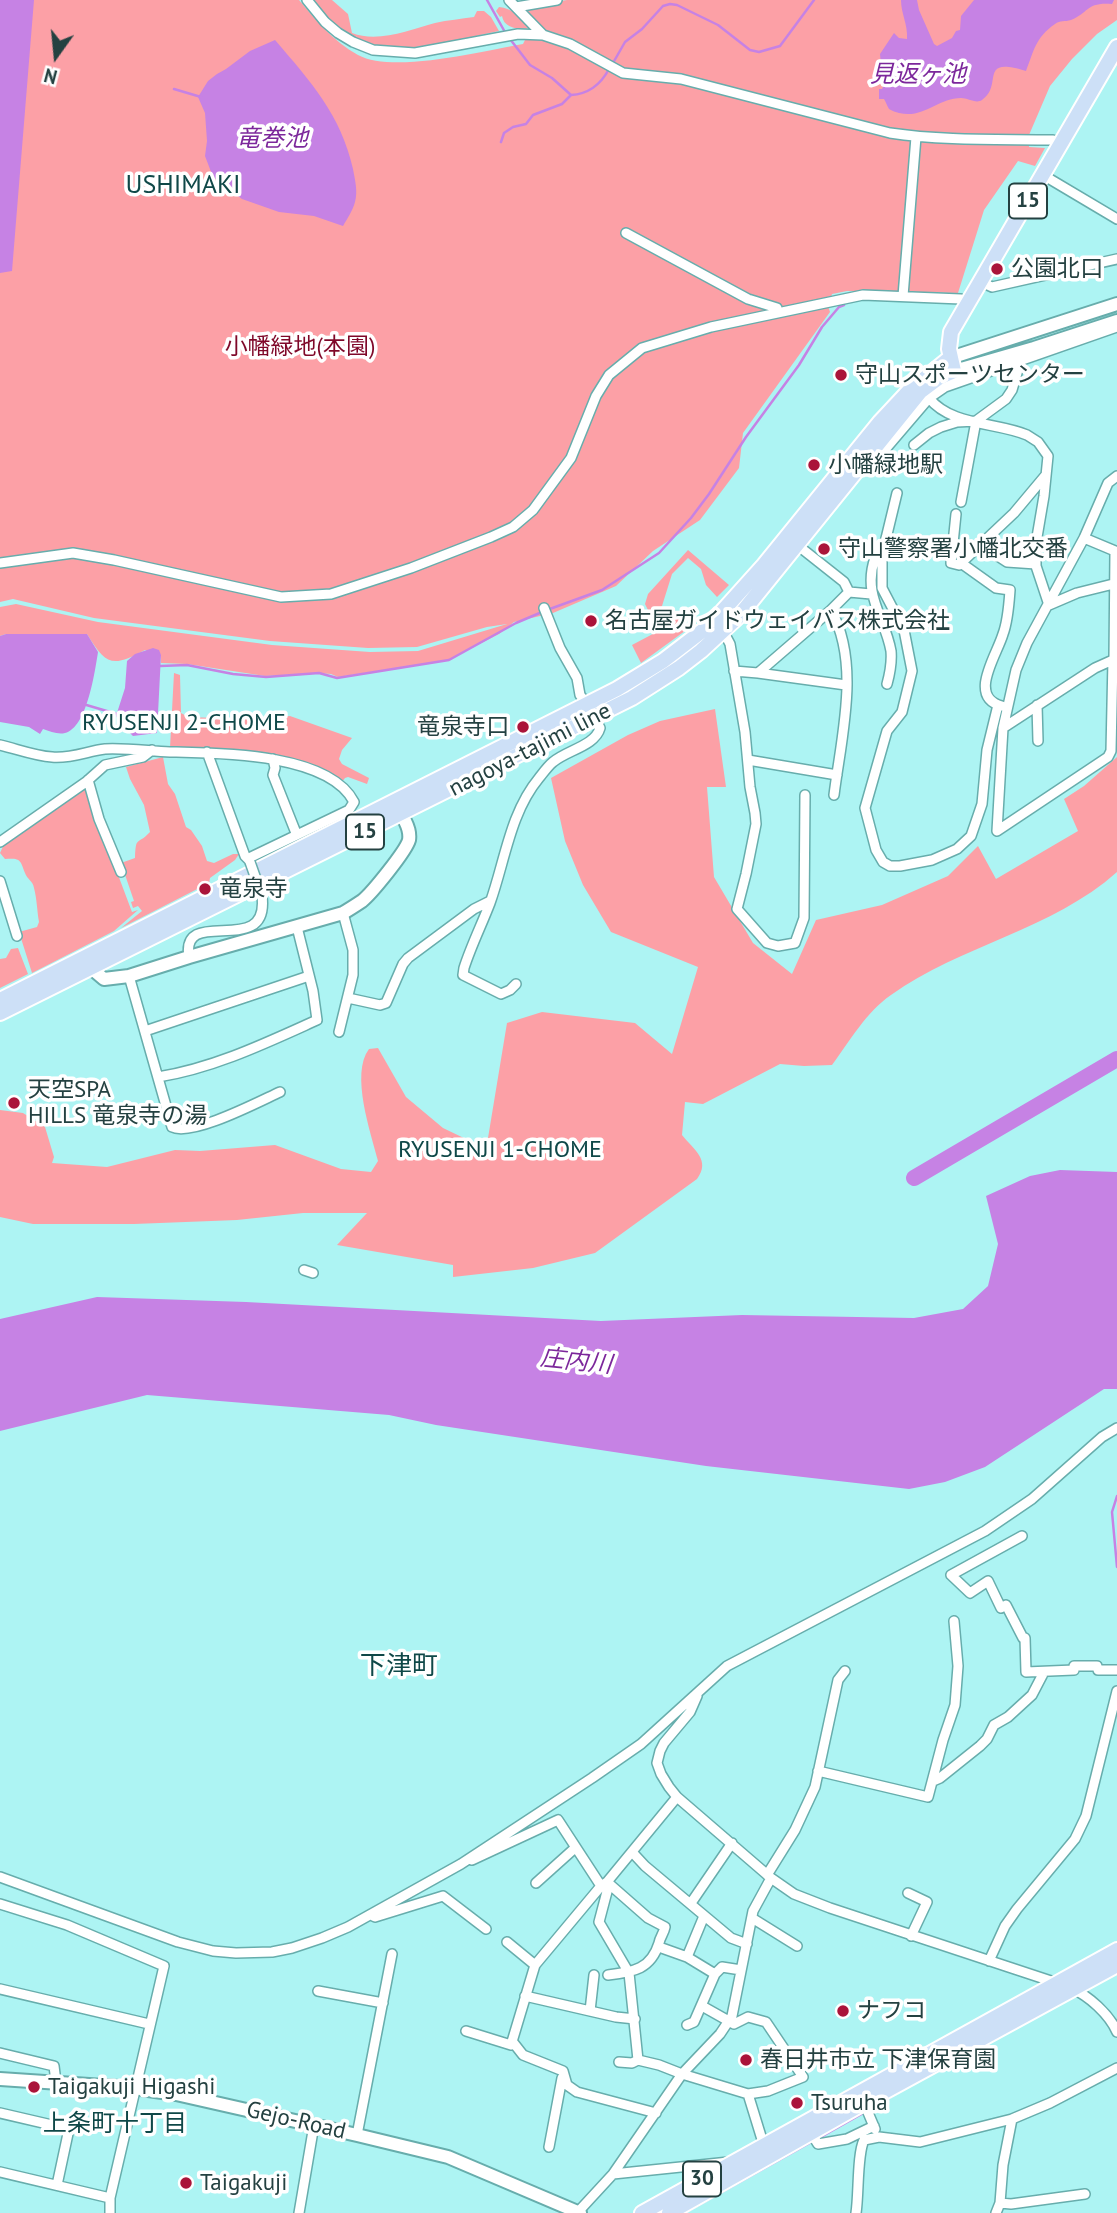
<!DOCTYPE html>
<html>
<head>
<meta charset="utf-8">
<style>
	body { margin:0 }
	#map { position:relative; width:1117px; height:2213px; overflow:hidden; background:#adf4f3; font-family:"PT Sans",sans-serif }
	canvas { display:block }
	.north { position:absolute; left:21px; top:21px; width:70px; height:70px; -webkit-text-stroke:5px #fff; paint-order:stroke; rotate:195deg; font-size:19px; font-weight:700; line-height:28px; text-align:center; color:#244141 }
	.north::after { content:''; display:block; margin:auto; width:24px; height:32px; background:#244141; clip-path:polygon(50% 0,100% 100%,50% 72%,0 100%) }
</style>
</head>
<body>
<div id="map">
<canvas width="1117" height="2213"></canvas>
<div class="north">N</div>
</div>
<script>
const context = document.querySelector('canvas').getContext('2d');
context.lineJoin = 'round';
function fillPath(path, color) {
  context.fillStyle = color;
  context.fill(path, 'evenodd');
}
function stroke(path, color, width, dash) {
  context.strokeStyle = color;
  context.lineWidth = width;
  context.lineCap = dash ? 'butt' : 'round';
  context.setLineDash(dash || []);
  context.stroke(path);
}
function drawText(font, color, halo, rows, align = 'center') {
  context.font = font + ' "PT Sans","Noto Sans JP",sans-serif';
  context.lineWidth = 7;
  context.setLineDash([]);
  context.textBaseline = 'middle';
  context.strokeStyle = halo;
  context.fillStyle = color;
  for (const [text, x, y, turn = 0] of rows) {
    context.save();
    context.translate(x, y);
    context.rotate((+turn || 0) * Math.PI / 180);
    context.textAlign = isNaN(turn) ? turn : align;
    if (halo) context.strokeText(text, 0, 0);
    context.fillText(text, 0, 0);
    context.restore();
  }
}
const green = new Path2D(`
	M 0,0 L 299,0 C 316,20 334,42 358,55 C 393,74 483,51 523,44 L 531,28 C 520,30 504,29 502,16 L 500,17 L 496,11 L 499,7 C 512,8 521,18 531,26 L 524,7 L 567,0 L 1117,0 L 1117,20 L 1097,34 L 1072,59 L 1050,86 L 1029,135 L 1029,147 L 1045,148 L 1035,166 L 1018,161 L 984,210 L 958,293 L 847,291 L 832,294 L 828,306 L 830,312 L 743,433 L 739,468 L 700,520 L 653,551 L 616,586 L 553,613 L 514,622 L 499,634 L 448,660 L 338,677 L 331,674 L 318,673 L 265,676 L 187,664 L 161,663 L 161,655 L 145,650 C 112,668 106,665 87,634 L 6,634 L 0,636 L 0,607 L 16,604 L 98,622 L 272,645 L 370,652 L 418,651 L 507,624 L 487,627 L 417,647 L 368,648 L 270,641 L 94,618 L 13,599 L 0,602 Z
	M 314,0 L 332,0 L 348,14 L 352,33 C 378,43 410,30 435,23 C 448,20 461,19 474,17 L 477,11 L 484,11 L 491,17 L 499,31 C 448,41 385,64 340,29 C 330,21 322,10 314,0 Z
	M 688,550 L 729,585 L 717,597 L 706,585 L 701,569 L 688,558 L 672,574 L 662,606 L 654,613 L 648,610 L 645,604 L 648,594 Z
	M 678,616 L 689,628 L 641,663 L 632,645 L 666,627 Z
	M 174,673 L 180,675 L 181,713 L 188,717 L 246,719 L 290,716 L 352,738 L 342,750 L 339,759 L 342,764 L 369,778 L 367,784 L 348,777 L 345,778 L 342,782 L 322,770 L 170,748 Z
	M 715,709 L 726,787 L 707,787 L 714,877 L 753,943 L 792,974 L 816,920 L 882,905 L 948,876 L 978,846 L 996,879 L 1078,831 L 1064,799 L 1084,786 L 1117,757 L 1117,872 C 1052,930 961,945 891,995 C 866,1012 850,1041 832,1065 L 804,1066 L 780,1064 L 703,1104 L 685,1102 L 682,1135 C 694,1150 711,1160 697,1179 L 595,1253 L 533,1268 L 453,1277 L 453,1265 L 337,1245 L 367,1213 L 303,1213 L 237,1220 L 134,1224 L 33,1224 L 0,1217 L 0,1110 L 23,1113 L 45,1127 L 54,1157 L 52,1163 L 107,1167 L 175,1150 L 200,1151 L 275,1145 L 341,1169 L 371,1172 L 378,1161 C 371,1133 350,1074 369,1049 L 378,1048 L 406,1097 L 443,1128 L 495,1153 L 488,1138 L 507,1023 L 542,1012 L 635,1023 L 672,1054 L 698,967 L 611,932 L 583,885 L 565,841 L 551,778 L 628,735 L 660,721 Z
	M 163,757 L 168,784 L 175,794 L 186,827 L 191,830 L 202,846 L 207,861 L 214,863 L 233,854 L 239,854 L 235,860 L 210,878 L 209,883 L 121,928 L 142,911 L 138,906 L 133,908 L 131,902 L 134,901 L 121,863 L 135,858 C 136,835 137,846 150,832 L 144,805 L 130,779 L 126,767 Z
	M 85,787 L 132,912 L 138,910 L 114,931 L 32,973 L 19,932 L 37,927 L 39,922 C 37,911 37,899 34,888 C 33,881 27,879 25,873 C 20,860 21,858 5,859 L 0,853 L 5,842 Z
	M 18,948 L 28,974 L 0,988 L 0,959 L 6,958 L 11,949 Z`);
const water = new Path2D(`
	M 0,0 L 34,0 L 12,271 L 0,273 Z
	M 901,0 L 917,0 L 919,10 L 934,44 L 937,46 L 952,38 L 956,31 L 960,30 L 961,16 L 974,0 L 1114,0 L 1112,4 C 1086,2 1090,12 1071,20 C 1065,22 1060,20 1055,24 C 1035,38 1034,51 1026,71 C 977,56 1004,85 982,100 C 976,104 968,98 961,98 C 938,98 924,119 899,113 C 896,112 892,111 889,109 C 887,106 886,102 884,99 L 879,99 L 879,89 L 882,89 L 883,87 L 880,54 L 894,33 L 899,38 L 907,39 C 908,24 901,14 901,0 Z
	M 275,40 C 311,82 341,115 353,169 C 355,180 358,191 355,202 C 353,210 347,219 343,226 L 314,216 L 279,212 L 242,199 L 213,177 L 205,156 L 207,141 L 205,113 L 198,97 L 208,81 L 217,74 L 226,69 L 250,51 Z
	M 6,634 L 87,634 L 98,652 C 95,671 87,728 65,733 C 58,735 50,731 43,729 L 40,734 L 29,727 L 0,722 L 0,636 Z
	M 153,648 L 159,650 L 161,655 L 157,733 L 133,736 L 126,729 L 118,729 L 119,721 L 116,716 L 125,688 L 127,661 L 135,654 Z
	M 1060,1170 L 1117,1172 L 1117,1389 L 1104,1389 L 985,1467 L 945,1482 L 909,1489 L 706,1466 L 436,1425 L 389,1415 L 147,1395 L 0,1431 L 0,1319 L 97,1297 L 246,1302 L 601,1321 L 742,1315 L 914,1318 L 963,1309 L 988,1286 L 998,1244 L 986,1196 L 1030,1176 Z`);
const stream = new Path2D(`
	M 487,0 L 506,34
	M 510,39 L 530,65 L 552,78 L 571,95
	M 613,63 L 625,42 L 642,29 L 663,6 L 670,4 L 677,5 L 718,25 L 750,50 L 759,52 L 780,46 L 814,0
	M 174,89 L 201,97
	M 501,142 L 504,133 L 513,127 L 526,124 L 533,115 L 562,104 L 571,95 C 589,94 601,84 609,69
	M 547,610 L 602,590 L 659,553 L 691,518 L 709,494 L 746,437 L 799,365 L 822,327 L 839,307 L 844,305
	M 160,666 L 187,665 L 233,674 L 266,677 L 319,673 L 337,678 L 449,660 L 516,623 L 542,612
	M 83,704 L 117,714
	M 1117,1496 L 1112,1512 L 1117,1567
	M 870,2109 L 904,2089
	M 819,2138 L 865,2112
	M 684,2213 L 813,2141`);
const river = new Path2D(`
	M 914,1178 L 1117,1059`);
const street = new Path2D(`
	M 307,0 L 325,22 L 338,33 L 353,42 L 373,50 L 415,53 L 518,34 L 543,35 L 570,44 L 623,73 L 681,79 L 890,133 C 944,141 999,139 1053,140 L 1061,143
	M 509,0 L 543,35
	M 516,7 L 557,0
	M 1043,175 L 1117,219
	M 626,233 L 748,299 L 777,308
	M 981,282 L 992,287 L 1117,259
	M 903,296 L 916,137
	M 929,398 C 951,426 996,422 1027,435 L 1038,442 L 1048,456 L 1044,496 L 1036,543 L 1036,566 L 1049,605
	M 914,445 L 929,433 L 941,427 L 957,422 L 976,421 L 1006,399 L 1012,390 L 1020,363
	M 868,456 L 876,460 L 929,398 L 945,387 L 1117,327
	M 897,493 L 882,555 L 882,588 L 904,630 L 912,671 L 902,712 L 887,731 L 865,808 L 876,850 L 883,862 L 890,866 L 900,866 L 932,860 L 957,849 L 971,836 L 982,804 L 987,750 L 998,705
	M 961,502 L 976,421
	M 956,514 L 951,563 L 959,565 L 1014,513 L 1045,476
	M 1084,538 L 1115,551 L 1114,659
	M 796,544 L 844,582 L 849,592 L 831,610 C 861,664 841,738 834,795
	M 981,545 L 1007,562 L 1036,564
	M 882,555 L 875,558 C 862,595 885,617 891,651 C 892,662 890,673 887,684
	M 0,563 L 73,553 L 114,560 L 281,597 L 331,594 L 411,568 L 491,537 L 513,527 L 533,510 L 571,458 L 596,396 L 609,375 L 642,348 L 711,327 L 863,295 L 961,299 L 969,302
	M 961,563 L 996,588 L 1010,590 C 1009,604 1008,621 1003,634 C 997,655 967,697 1002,706
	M 849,592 L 871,594
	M 1049,605 L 1077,593 L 1117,583
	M 721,627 L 730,644 L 745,732 L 750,787 L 755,813 L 756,824 L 746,874 L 737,909 L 767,943 L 778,946 L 795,943 L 804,918 L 805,795
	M 1113,659 L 1111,751 L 1108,757 L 997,831 L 1003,728 L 1016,670 L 1027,643 L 1084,538 L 1108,483 L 1117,476
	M 734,671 L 758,673 L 831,610
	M 758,673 L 846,685
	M 1037,705 L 1038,741
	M 1003,728 L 1095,668 L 1115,659
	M 0,745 C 17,749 35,756 52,757 C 70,759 88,751 105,749 C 127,748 148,751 170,752 C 219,753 329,753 354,802 L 349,810 L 249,858
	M 207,752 L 245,856 L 249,860
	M 273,759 L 275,768 L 273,775 L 296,833
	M 748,760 L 837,775
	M 88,780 L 99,819 L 121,872
	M 0,842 L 86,782 L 105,765 L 143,757 L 152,750
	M 0,881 L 17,936
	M 189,957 C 180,904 270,960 262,896
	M 129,976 L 172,1127 C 192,1137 260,1101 280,1092
	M 516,984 L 510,990 L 501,994 L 463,975 L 464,968 C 471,946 482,924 490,903 C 505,861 510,813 539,778 C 543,773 548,766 553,762 C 567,750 595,746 600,728 L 587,704 L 580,695 L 577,678 L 560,648 L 544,608
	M 348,998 L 380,1005 L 386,1003 L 403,964 L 408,958 L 474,909 L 490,901
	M 145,1031 L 309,976
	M 339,1032 L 353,975 L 353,950 L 343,913
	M 158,1077 C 214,1068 266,1043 317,1020 L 313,991 L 297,927
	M 304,1270 L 313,1273
	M 1022,1536 L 951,1575 L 970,1593 L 988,1581 L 1001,1608 L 1006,1605 L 1023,1638 L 1025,1638 L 1026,1672 L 1074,1670 L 1074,1666 L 1097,1666 L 1098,1670 L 1117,1670
	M 697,1696 L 690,1712 L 664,1743 L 660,1751 L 657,1763 L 661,1774 L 669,1787 L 677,1797 L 771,1878 L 794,1894 L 830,1908 L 1057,1983
	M 818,1771 L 928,1797 L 943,1740 L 955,1705 L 958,1666 L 954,1621
	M 933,1781 L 940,1778 L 980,1746 L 987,1739 L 994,1725 L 1008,1717 L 1032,1695 L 1044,1672
	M 632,1852 L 645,1866 L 731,1938 L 747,1944
	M 472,1860 L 558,1820 L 601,1886
	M 767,1875 L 795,1830 L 815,1787 L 838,1680 L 845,1671
	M 0,1877 L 178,1942 L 213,1951 L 236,1953 L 272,1952 L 292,1948 L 322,1938 L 348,1927 L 461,1864 L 592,1778 L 641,1744 L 727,1666 L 985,1531 L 1032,1499 L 1102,1437 L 1117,1428
	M 607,1882 L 648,1918 L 665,1927 C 664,1933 660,1937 659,1943 C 651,1969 634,1972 608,1975
	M 536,1883 L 575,1848
	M 609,1884 L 599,1922 L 629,1973 L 638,2060
	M 908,1893 L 927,1902 L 911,1936
	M 691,1903 L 732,1843
	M 0,1904 L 67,1925 L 164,1966 L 110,2198 L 110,2213
	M 373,1916 L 375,1917 L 443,1896 L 486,1929
	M 752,1918 L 797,1946
	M 507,1942 L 535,1965
	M 659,1947 L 687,1957 L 715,1974
	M 687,1957 L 704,1916
	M 989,1961 L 1005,1926 L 1017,1909 L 1075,1839 L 1086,1816 L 1117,1691
	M 1071,1988 C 1089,1996 1109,2014 1117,2032
	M 0,1989 L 149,2024
	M 318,1991 L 383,2003
	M 525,1996 L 616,2017 L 635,2019
	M 590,2011 L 594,1975
	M 687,2025 L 694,2022 L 715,1974 L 722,1967 L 741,1970
	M 466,2031 L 511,2045 L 535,1965 L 601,1886 L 607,1882 L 677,1797
	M 512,2041 L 523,2055 L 563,2071 L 567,2085 L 577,2092 L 656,2113
	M 0,2053 L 54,2066 L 56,2082
	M 619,2062 L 632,2063 L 638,2060 L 659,2065 L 682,2074 L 748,2094 L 768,2091 L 803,2077 L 766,2022 L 748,2017 L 734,2024 L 702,2006
	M 748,2094 L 764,2146
	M 864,2103 L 875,2129
	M 0,2113 L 69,2129 L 57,2185
	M 811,2133 L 818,2144 L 847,2139 L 874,2126
	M 357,2135 L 392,1954
	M 549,2147 L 562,2078
	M 0,2172 L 110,2198
	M 613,2174 L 729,2162
	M 1000,2203 L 1011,2204 L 1085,2194
	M 299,2213 L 314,2125
	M 577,2213 L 613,2174 L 682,2074 L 720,2034 L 732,2016 L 753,1911 L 771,1878
	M 856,2213 C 859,2194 857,2154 864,2140 L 879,2137 L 920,2142 L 1012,2119 L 1050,2103 L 1117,2068
	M 996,2213 L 1000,2203 L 1003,2165 L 1012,2119`);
const secondary = new Path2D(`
	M 950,358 L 1117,304
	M 954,371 L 1034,348 L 1117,321
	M 91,968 L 104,979 L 129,976 L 189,957 L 343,913 C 350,909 356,905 362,901 C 372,893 406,851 409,840 C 411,828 402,814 394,806
	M 0,2079 L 134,2088 L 176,2094 L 357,2135 L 448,2157 L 580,2213`);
const primary = new Path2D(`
	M 0,1000 L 617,689 L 663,661 L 710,625 L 764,565 L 880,422 L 908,392 L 950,358
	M 0,1013 L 632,698 L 679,668 L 701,651 L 740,615 L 920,392 L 940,377 L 954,371 L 949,349 L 951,332 L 1117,47
	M 642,2213 L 1117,1950
	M 669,2213 L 864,2103 L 1117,1965`);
const streetBridge = new Path2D(`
	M 250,862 L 262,896`);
const markers = [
	[997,269,7,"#aa143a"],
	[841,375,7,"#aa143a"],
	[814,465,7,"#aa143a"],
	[824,549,7,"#aa143a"],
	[591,621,7,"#aa143a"],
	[523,727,7,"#aa143a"],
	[205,889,7,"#aa143a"],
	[14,1103,7,"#aa143a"],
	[843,2011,7,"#aa143a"],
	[746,2060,7,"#aa143a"],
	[34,2087,7,"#aa143a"],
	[797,2103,7,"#aa143a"],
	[186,2183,7,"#aa143a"]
];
const shields = [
	[1028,201,38],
	[365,832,38],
	[702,2179,38]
];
const shieldNames = [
	["15",1028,201],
	["15",365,832],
	["30",702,2179]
];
const poiNames = [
	["公園北口",1011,269],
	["守山スポーツセンター",855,375],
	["小幡緑地駅",828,465],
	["守山警察署小幡北交番",838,549],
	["名古屋ガイドウェイバス株式会社",605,621],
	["竜泉寺口",509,727,"right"],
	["竜泉寺",219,889],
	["天空SPA",28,1090],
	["HILLS 竜泉寺の湯",28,1116],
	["ナフコ",857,2011],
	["春日井市立 下津保育園",760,2060],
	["Taigakuji Higashi",48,2087],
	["Tsuruha",811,2103],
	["Taigakuji",200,2183]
];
const parkNames = [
	["小幡緑地(本園)",300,347]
];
const streetNames = [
	["nagoya-tajimi line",530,750,-27],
	["Gejo-Road",296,2121,13]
];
const waterNames = [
	["見返ヶ池",918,75],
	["竜巻池",272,139],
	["庄内川",576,1362,6]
];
const neighbourhoodNames = [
	["RYUSENJI 2-CHOME",184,723],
	["RYUSENJI 1-CHOME",500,1150],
	["上条町十丁目",115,2124]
];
const quarterNames = [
	["USHIMAKI",183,186],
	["下津町",399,1667]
];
fillPath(green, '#fca0a6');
fillPath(water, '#c682e4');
stroke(stream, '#c682e4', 2.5);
stroke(river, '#c682e4', 16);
stroke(street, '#67adac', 12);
stroke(secondary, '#67adac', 16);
stroke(primary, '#fff', 18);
stroke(street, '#fff', 9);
stroke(secondary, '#fff', 12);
stroke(primary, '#cde0f7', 14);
stroke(streetBridge, '#67adac', 12, []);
stroke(streetBridge, '#fff', 9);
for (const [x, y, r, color] of markers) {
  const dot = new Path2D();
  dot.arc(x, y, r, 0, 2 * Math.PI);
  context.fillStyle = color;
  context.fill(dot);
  stroke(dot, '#fff', 2.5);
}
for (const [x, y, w] of shields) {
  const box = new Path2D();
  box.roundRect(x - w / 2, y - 17.5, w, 35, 5);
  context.fillStyle = '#fff';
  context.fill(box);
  stroke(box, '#244141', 2);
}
drawText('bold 21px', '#244141', null, shieldNames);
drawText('23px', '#244141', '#fff', poiNames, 'left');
drawText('23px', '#7f0829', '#fff', parkNames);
drawText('23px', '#244141', '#fff', streetNames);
drawText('italic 24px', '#7c279b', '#fff', waterNames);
drawText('24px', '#0f4848', '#fff', neighbourhoodNames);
drawText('26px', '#0f4848', '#fff', quarterNames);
</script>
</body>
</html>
